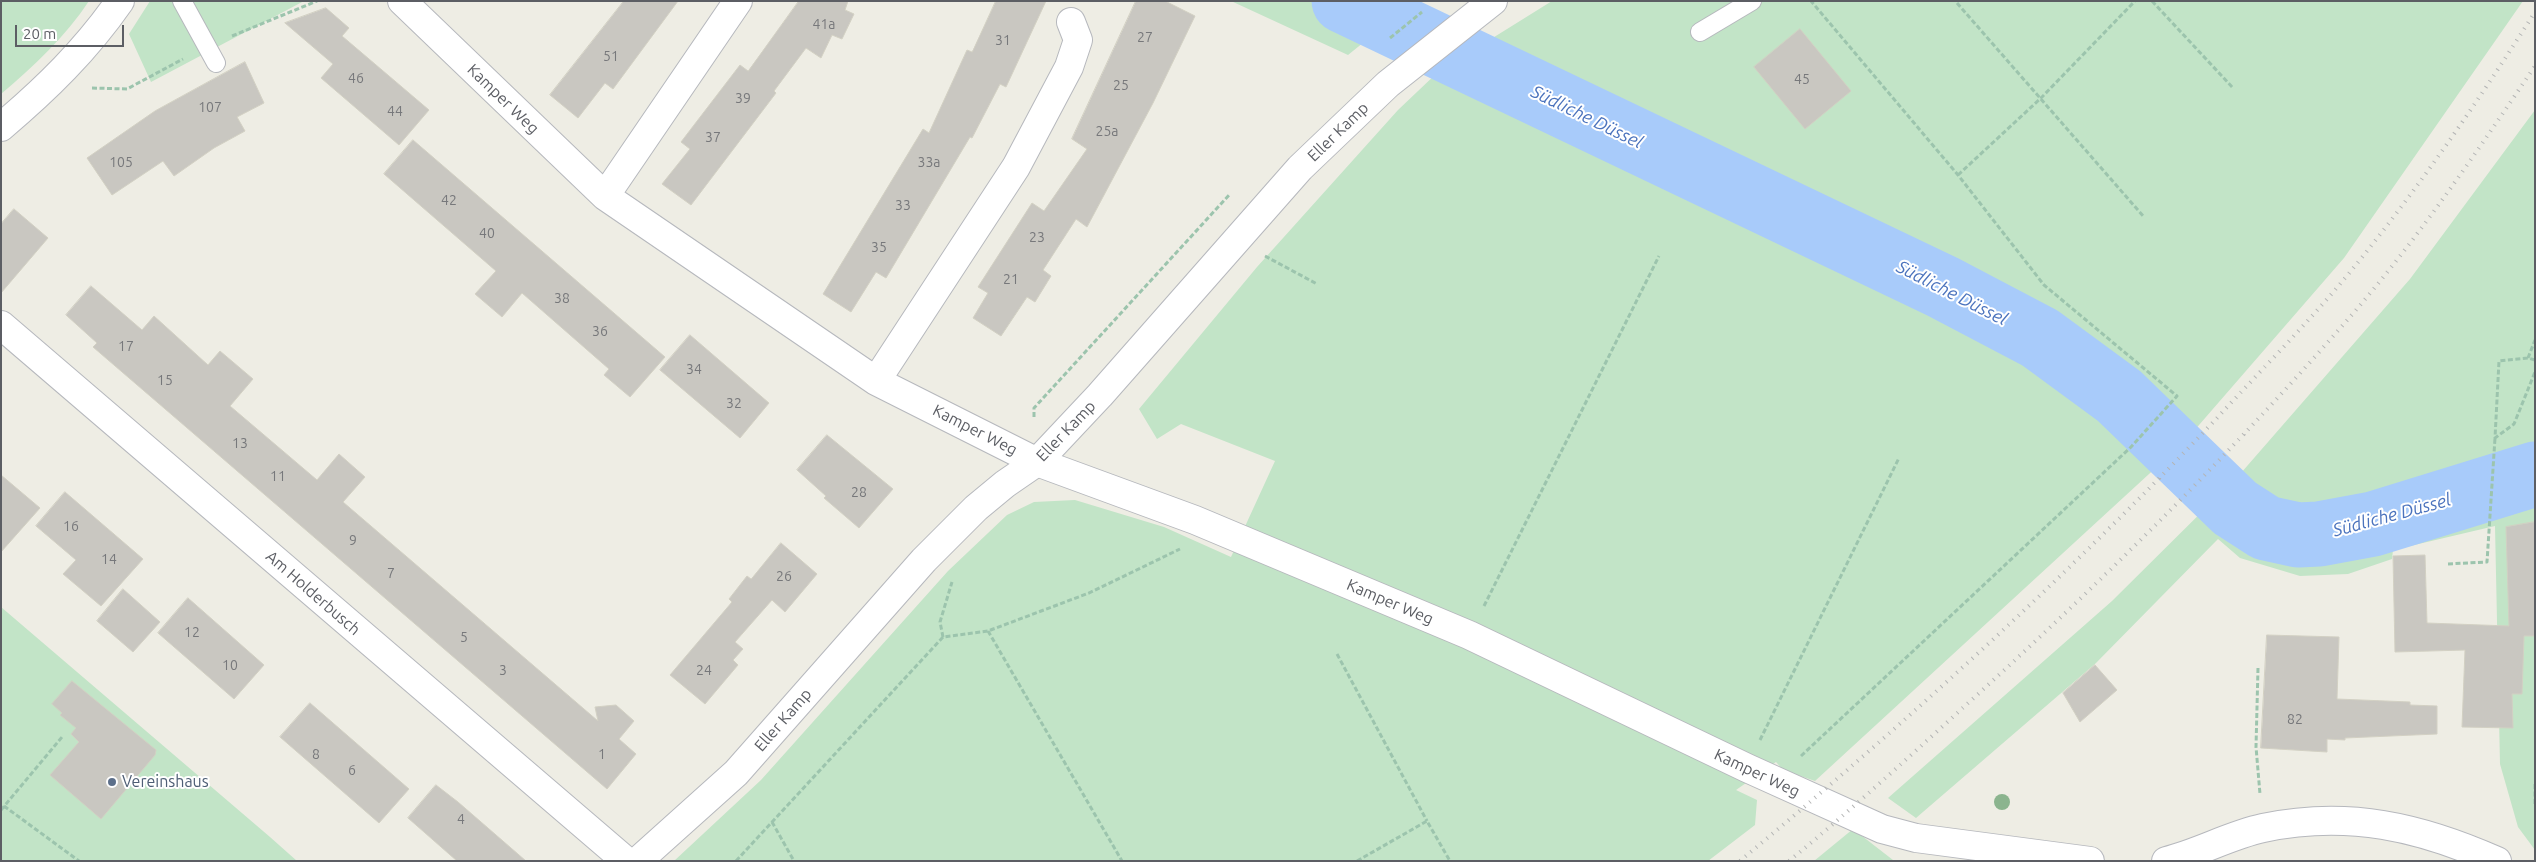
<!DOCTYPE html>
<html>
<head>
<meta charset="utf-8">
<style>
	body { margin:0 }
	#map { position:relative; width:2536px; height:862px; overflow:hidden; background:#eeede4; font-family:Ubuntu,sans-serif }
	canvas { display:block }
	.frame { position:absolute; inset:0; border:2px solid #5c5e64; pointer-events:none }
	.scale { position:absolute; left:15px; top:25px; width:109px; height:22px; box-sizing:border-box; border:2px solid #5c5e64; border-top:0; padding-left:6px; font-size:15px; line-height:18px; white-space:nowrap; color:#5c5e64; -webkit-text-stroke:4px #fff; paint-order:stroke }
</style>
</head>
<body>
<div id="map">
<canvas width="2536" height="862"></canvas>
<div class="frame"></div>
<div class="scale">20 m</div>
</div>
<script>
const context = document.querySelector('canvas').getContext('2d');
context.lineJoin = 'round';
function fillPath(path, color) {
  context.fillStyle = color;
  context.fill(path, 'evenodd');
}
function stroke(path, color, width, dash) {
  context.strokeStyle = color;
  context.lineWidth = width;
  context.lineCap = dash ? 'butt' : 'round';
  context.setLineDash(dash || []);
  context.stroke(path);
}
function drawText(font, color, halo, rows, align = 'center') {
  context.font = font + ' Ubuntu,sans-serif';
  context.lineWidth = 4;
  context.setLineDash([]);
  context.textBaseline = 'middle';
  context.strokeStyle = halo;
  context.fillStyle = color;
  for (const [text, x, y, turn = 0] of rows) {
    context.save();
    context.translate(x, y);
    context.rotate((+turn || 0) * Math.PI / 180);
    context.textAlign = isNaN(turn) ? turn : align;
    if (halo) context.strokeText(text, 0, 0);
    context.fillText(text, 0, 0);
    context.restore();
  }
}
const green = new Path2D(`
	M 1,1 L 89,1 C 66,36 33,67 1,94 Z
	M 150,1 L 304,1 L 151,82 L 129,34 Z
	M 1231,1 L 1415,1 L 1348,55 Z
	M 1552,1 L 2523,1 L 2344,258 L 2186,440 L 1815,781 L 1783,770 L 1776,762 L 1736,790 L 1757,800 L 1755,825 L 1708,861 L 674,861 L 761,780 L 948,571 L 1007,515 L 1034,502 L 1075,500 L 1164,527 L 1231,557 L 1275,461 L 1181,424 L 1157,439 L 1139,409 L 1257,267 L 1398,110 L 1438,72 Z
	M 2535,110 L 2535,850 L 2518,827 L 2500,764 L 2495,526 L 2393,550 L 2392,559 L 2348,574 L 2300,576 L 2240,558 L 2218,539 L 2096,663 L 1916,818 L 1888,798 L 2112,601 L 2241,473 L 2410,279 Z
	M 1,607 L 270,837 L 297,861 L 1,861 Z
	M 1853,829 L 1893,860 L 1814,861 Z`);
const river = new Path2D(`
	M 1344,1 L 1943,287 L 2040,338 L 2119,396 L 2235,508 L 2266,528 L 2298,535 L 2319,534 L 2373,524 L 2535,474`);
const building = new Path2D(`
	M 624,1 L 678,1 L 613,89 L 605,83 L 578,118 L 550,95 Z
	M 799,1 L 848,1 L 845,10 L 854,14 L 842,39 L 832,35 L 821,58 L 806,48 L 774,91 L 776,93 L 691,205 L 662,184 L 690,149 L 681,142 L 740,65 L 748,71 Z
	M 996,1 L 1046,1 L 1006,87 L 1000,84 L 972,138 L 970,137 L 886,278 L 876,272 L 851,312 L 823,294 L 923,129 L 929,133 L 967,50 L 972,52 Z
	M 1136,1 L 1165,1 L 1195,16 L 1153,103 L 1087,227 L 1076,219 L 1043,270 L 1051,276 L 1035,302 L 1027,297 L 1001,336 L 973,318 L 988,293 L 978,287 L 1032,203 L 1044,211 L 1087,149 L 1072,139 Z
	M 326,8 L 349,28 L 342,36 L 429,110 L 399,145 L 321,78 L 333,64 L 285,23 Z
	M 1800,29 L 1851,91 L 1805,129 L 1754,67 Z
	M 245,62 L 264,103 L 237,117 L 245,131 L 214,148 L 174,176 L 163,161 L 112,195 L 87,158 L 155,111 Z
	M 413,140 L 665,357 L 630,397 L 604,375 L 609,369 L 522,293 L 502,317 L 475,294 L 496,271 L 384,174 Z
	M 14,209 L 48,238 L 1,293 L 1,224 Z
	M 91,286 L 142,330 L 154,316 L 208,365 L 220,351 L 253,379 L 230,406 L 317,480 L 339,454 L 365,477 L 343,502 L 598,721 L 595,707 L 616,705 L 634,721 L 619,739 L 636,754 L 607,789 L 93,347 L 97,343 L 66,315 Z
	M 690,335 L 769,403 L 740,438 L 660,370 Z
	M 827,435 L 893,489 L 859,528 L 824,498 L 826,496 L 797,470 Z
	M 1,475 L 40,508 L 1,552 Z
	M 65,492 L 143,559 L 101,606 L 63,574 L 76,560 L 36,526 Z
	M 2535,522 L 2535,636 L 2524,636 L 2522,694 L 2512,694 L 2513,728 L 2462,727 L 2465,650 L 2395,652 L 2393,556 L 2425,555 L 2427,623 L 2509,626 L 2506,527 Z
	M 781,543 L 817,574 L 785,612 L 772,600 L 735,642 L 743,649 L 733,660 L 738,665 L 705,704 L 670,675 L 732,602 L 729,599 L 747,576 L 751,579 Z
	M 123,589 L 160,622 L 133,652 L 97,621 Z
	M 188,598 L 264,665 L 234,699 L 158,633 Z
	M 2267,635 L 2339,637 L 2337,699 L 2410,702 L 2410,705 L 2437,706 L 2437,734 L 2345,738 L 2345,740 L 2327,739 L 2327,752 L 2261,748 Z
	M 2095,665 L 2117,690 L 2080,722 L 2063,693 Z
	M 72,681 L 156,750 L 155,755 L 101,819 L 50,775 L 79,742 L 71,734 L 76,728 L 60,715 L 62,713 L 52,704 Z
	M 310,703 L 409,789 L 379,823 L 280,737 Z
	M 436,785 L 458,802 L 526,861 L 457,861 L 408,818 Z`);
const path = new Path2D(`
	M 2152,1 L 2233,88
	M 1957,3 L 2144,217
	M 232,36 L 317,1
	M 1390,38 L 1422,12
	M 92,88 L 127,89 L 183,59
	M 1958,175 L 2041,98 L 2135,1
	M 1265,256 L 1317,284
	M 2528,358 L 2535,340
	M 2535,360 L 2528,358 L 2499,361 L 2495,438 L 2514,424 L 2535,372
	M 1034,417 L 1034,408 L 1230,194
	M 2448,564 L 2487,562 L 2495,438
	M 1484,606 L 1659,256
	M 988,631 L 1122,861
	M 943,637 L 940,622 L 952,582
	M 1337,654 L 1427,821
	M 2258,668 L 2256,747 L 2260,794
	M 1760,740 L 1899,458
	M 1801,756 L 2131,447 L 2177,396 L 2044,285 L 1958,175 L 1811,1
	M 2535,784 L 2535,804
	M 4,806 L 79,861
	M 1,810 L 62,737
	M 772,822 L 794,861
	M 736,861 L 943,637 L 988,631 L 1089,593 L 1180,549
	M 1357,861 L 1427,821 L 1450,861`);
const service = new Path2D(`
	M 182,1 L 216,63
	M 1700,32 L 1752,1`);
const minor = new Path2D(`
	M 402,1 L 605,196 L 876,381 L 1037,462 L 1195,520 L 1469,635 L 1747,768 L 1882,829 L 1916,838 L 2090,861
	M 1,127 C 46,89 86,50 120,1
	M 605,196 L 738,1
	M 1,325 L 626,861
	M 876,381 L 1016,167 L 1069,67 L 1078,40 L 1071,22
	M 2166,861 C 2199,853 2230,835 2263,828 C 2348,810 2420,827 2497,861`);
const tertiary = new Path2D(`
	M 638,861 L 736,773 L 924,560 L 976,508 L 1005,484 L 1037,462 L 1100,395 L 1300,168 L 1388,84 L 1493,1`);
const rail = new Path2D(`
	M 1740,861 C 1907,722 2068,576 2217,418 C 2263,368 2312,319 2355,266 C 2420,186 2479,100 2535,12
	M 1789,861 C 1850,811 1908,758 1966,705 C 2104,580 2235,450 2356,310 C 2422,233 2478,150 2535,66`);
const trees = [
	[2002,802]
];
const markers = [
	[112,782,5,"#5c6f8a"]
];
const numberNames = [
	["41a",824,24],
	["27",1145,37],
	["31",1003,40],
	["51",611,56],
	["46",356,78],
	["45",1802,79],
	["25",1121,85],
	["39",743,98],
	["107",210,107],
	["44",395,111],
	["25a",1107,131],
	["37",713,137],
	["105",121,162],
	["33a",929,162],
	["42",449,200],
	["33",903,205],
	["40",487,233],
	["23",1037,237],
	["35",879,247],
	["21",1011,279],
	["38",562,298],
	["36",600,331],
	["17",126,346],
	["34",694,369],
	["15",165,380],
	["32",734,403],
	["13",240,443],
	["11",278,476],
	["28",859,492],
	["16",71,526],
	["9",353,540],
	["14",109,559],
	["7",391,573],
	["26",784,576],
	["12",192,632],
	["5",464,637],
	["10",230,665],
	["3",503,670],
	["24",704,670],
	["82",2295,719],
	["8",316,754],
	["1",602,754],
	["6",352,770],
	["4",461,819]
];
const streetNames = [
	["Kamper Weg",503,99,44],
	["Eller Kamp",1338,132,-44],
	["Kamper Weg",975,430,27],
	["Eller Kamp",1066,431,-46],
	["Am Holderbusch",313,593,41],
	["Kamper Weg",1390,602,23],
	["Eller Kamp",783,720,-49],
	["Kamper Weg",1757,773,25]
];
const serviceNames = [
	["Vereinshaus",122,782]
];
const waterNames = [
	["Südliche Düssel",1587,117,26],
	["Südliche Düssel",1952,293,27],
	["Südliche Düssel",2392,515,-15]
];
fillPath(green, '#c2e4c7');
stroke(river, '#a8cbfa', 65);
fillPath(building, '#c9c7c1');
stroke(building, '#d2d0c3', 1);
stroke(service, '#b6b8bd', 20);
stroke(minor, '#b6b8bd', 30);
stroke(tertiary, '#b6b8bd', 30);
stroke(path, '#9cc4ad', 3, [5, 2.5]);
stroke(service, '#fff', 18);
stroke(minor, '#fff', 28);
stroke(tertiary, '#fff', 28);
stroke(rail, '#b4b5b5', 4, [1, 6]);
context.fillStyle = '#8bb48e';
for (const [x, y] of trees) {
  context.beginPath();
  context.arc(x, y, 8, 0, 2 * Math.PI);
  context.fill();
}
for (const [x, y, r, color] of markers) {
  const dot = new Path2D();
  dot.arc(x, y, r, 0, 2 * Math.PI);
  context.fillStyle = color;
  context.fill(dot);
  stroke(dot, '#fff', 2);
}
drawText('14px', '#77787b', null, numberNames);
drawText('16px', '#5c5e64', '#fff', streetNames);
drawText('16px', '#4e5e75', '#fff', serviceNames, 'left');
drawText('italic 18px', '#4b73bd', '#fff', waterNames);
</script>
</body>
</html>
